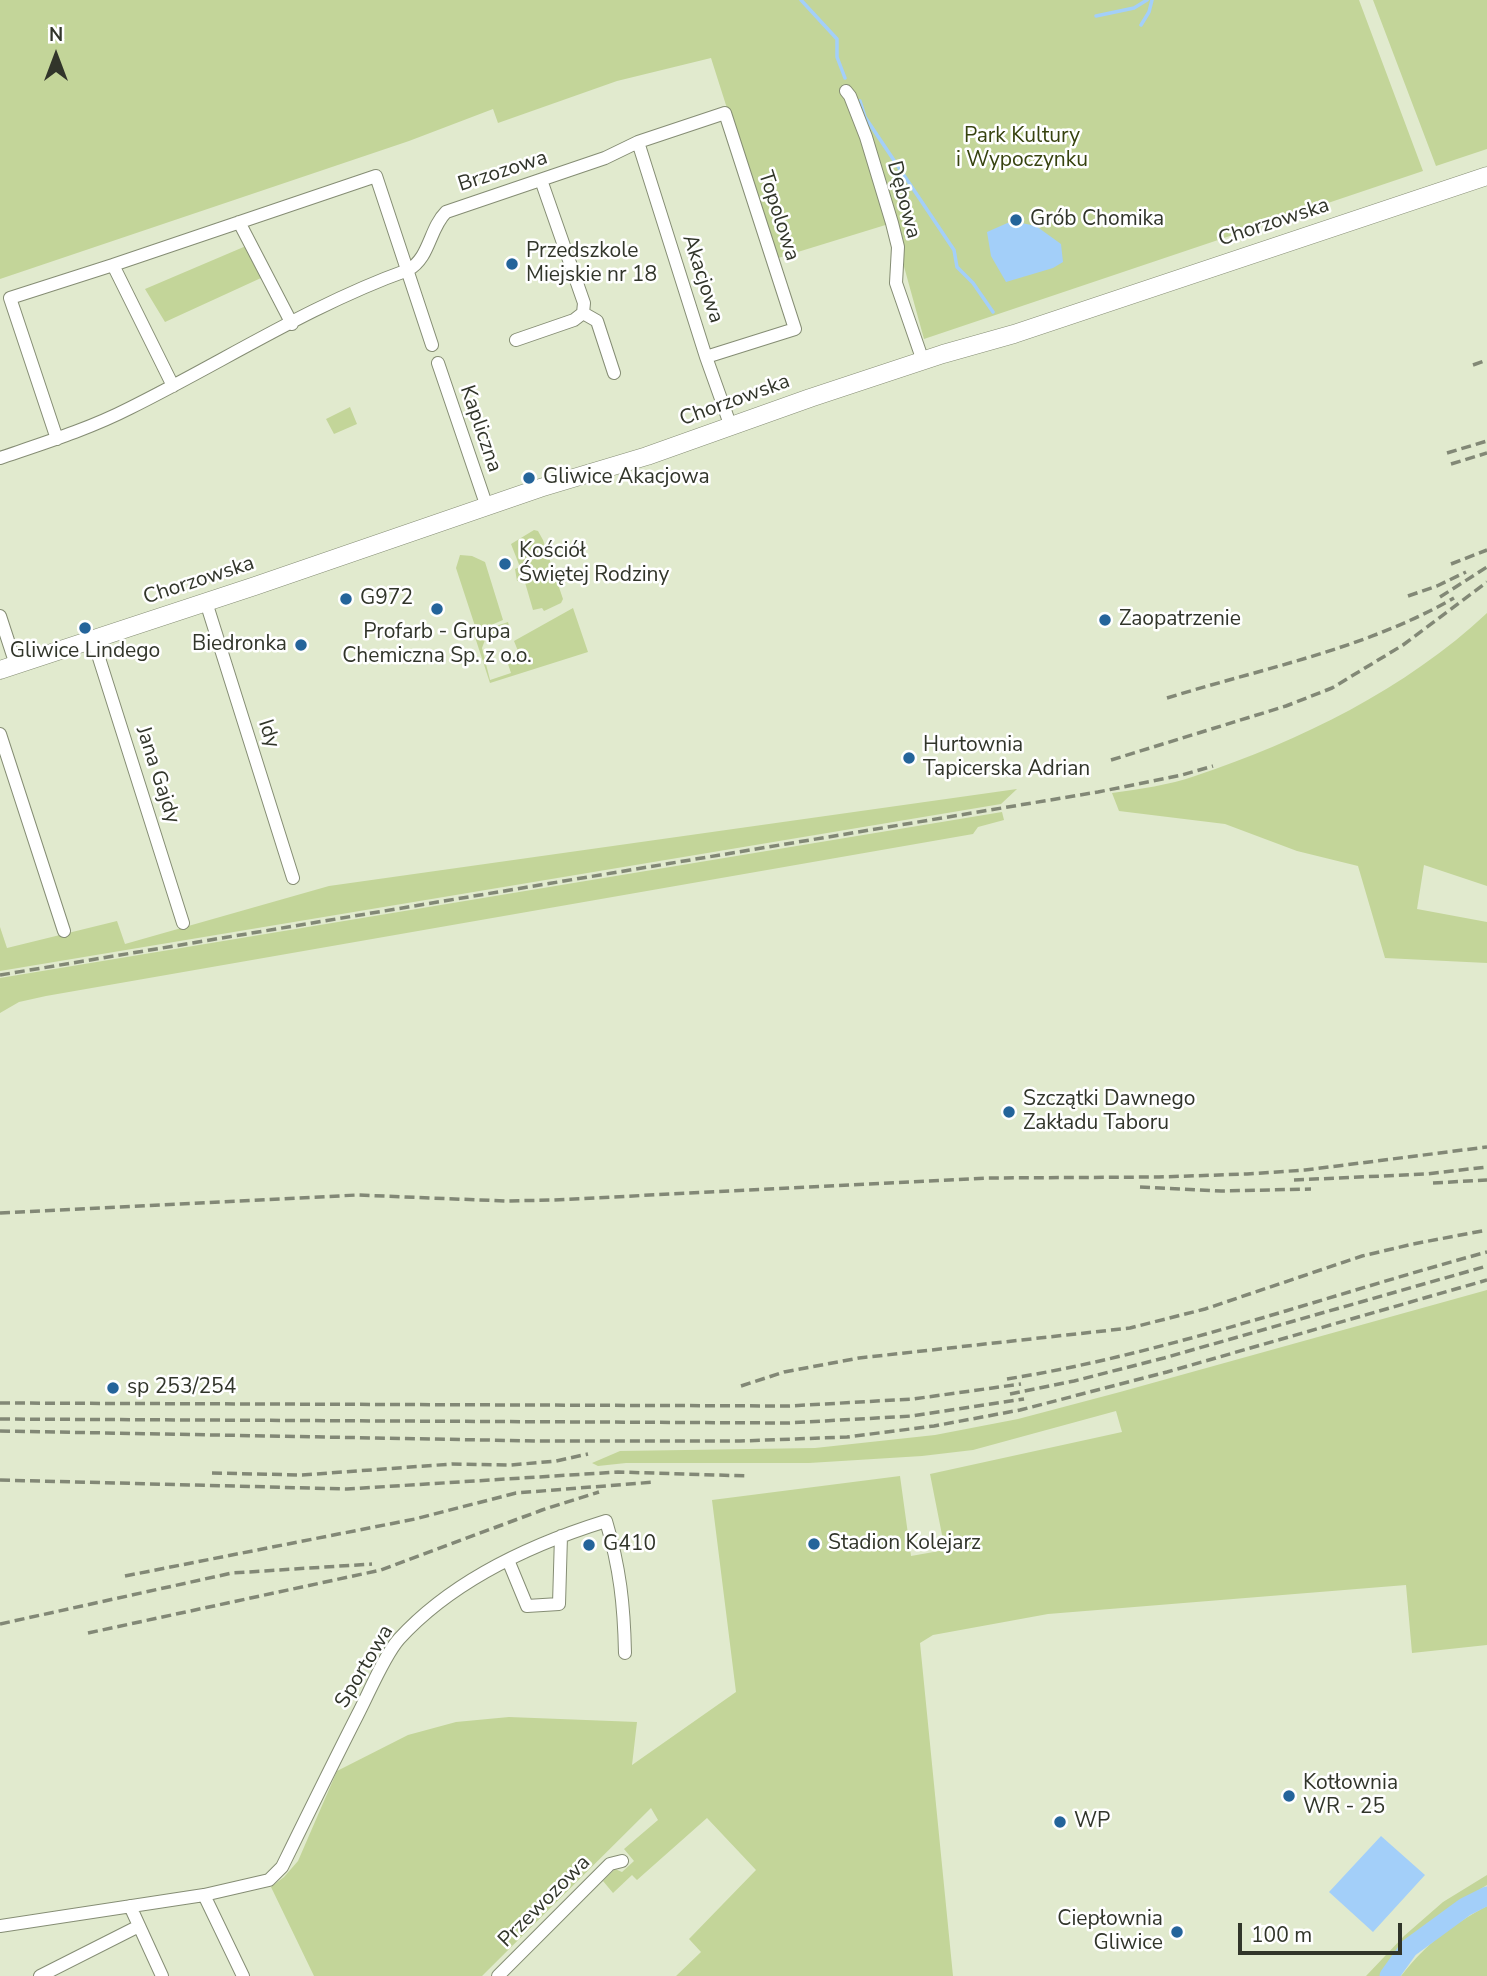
<!DOCTYPE html>
<html>
<head>
<meta charset="utf-8">
<style>
	body { margin:0 }
	#map { position:relative; width:1487px; height:1976px; overflow:hidden; background:#e1eace; font-family:"Nunito Sans",sans-serif }
	canvas { display:block }
	.north { position:absolute; left:21px; top:21px; width:70px; height:70px; -webkit-text-stroke:5px #fff; paint-order:stroke; rotate:0deg; font-size:19px; font-weight:700; line-height:28px; text-align:center; color:#31352a }
	.north::after { content:''; display:block; margin:auto; width:24px; height:32px; background:#31352a; clip-path:polygon(50% 0,100% 100%,50% 72%,0 100%) }
	.scale { position:absolute; left:1238px; top:1923px; width:164px; height:32px; box-sizing:border-box; border:4px solid #31352a; border-top:0; padding-left:9px; font-size:21px; line-height:24px; white-space:nowrap; color:#31352a; -webkit-text-stroke:5px #fff; paint-order:stroke }
</style>
</head>
<body>
<div id="map">
<canvas width="1487" height="1976"></canvas>
<div class="north">N</div>
<div class="scale">100 m</div>
</div>
<script>
const context = document.querySelector('canvas').getContext('2d');
context.lineJoin = 'round';
function fillPath(path, color) {
  context.fillStyle = color;
  context.fill(path, 'evenodd');
}
function stroke(path, color, width, dash) {
  context.strokeStyle = color;
  context.lineWidth = width;
  context.lineCap = dash ? 'butt' : 'round';
  context.setLineDash(dash || []);
  context.stroke(path);
}
function drawText(font, color, halo, rows, align = 'center') {
  context.font = font + ' "Nunito Sans",sans-serif';
  context.lineWidth = 5;
  context.setLineDash([]);
  context.textBaseline = 'middle';
  context.strokeStyle = halo;
  context.fillStyle = color;
  for (const [text, x, y, turn = 0] of rows) {
    context.save();
    context.translate(x, y);
    context.rotate((+turn || 0) * Math.PI / 180);
    context.textAlign = isNaN(turn) ? turn : align;
    if (halo) context.strokeText(text, 0, 0);
    context.fillText(text, 0, 0);
    context.restore();
  }
}
const green = new Path2D(`
	M 0,0 L 1359,0 L 1423,171 L 924,339 L 892,223 L 775,259 L 711,58 L 617,81 L 498,123 L 493,109 L 409,141 L 0,279 Z
	M 1373,0 L 1487,0 L 1487,149 L 1436,166 Z
	M 246,246 L 261,278 L 165,322 L 145,289 Z
	M 350,407 L 357,424 L 334,434 L 326,419 Z
	M 534,530 L 538,531 L 543,540 L 563,599 L 561,603 L 544,611 L 542,608 L 533,610 L 524,579 L 517,581 L 515,569 L 520,567 L 511,544 Z
	M 460,555 L 472,556 L 485,562 L 503,620 L 484,628 L 484,630 L 508,622 L 510,630 L 485,640 L 482,648 L 490,680 L 511,673 L 507,661 L 520,656 L 514,641 L 573,608 L 588,652 L 490,683 L 473,631 L 478,629 L 475,626 L 456,568 Z
	M 1487,613 L 1487,886 L 1424,865 L 1417,909 L 1487,922 L 1487,963 L 1385,958 L 1358,866 L 1297,851 L 1225,824 L 1119,811 L 1112,793 C 1140,789 1169,785 1195,776 C 1300,741 1406,689 1487,613 Z
	M 1017,789 L 1001,804 L 0,971 L 0,927 L 7,948 L 117,921 L 125,944 L 329,886 Z
	M 1002,812 L 1004,820 L 978,827 L 973,834 L 46,996 L 19,1002 L 0,1013 L 0,978 Z
	M 1487,1290 L 1487,1645 L 1412,1653 L 1406,1585 L 1048,1614 L 933,1635 L 920,1643 L 953,1976 L 676,1976 L 701,1952 L 689,1939 L 756,1870 L 707,1818 L 637,1880 L 632,1875 L 613,1893 L 603,1881 L 615,1869 L 622,1872 L 634,1861 L 624,1849 L 658,1820 L 651,1808 L 482,1976 L 314,1976 L 271,1887 L 284,1877 L 298,1861 L 337,1771 L 408,1735 L 456,1722 L 509,1717 L 637,1722 L 632,1765 L 736,1692 L 712,1500 L 900,1476 L 911,1556 L 945,1550 L 930,1474 L 1122,1432 L 1116,1411 L 973,1450 L 922,1456 L 809,1463 L 626,1463 L 598,1466 L 592,1463 L 620,1451 L 815,1448 L 935,1435 L 1018,1419 L 1120,1392 Z
	M 1487,1875 L 1487,1885 L 1455,1905 L 1406,1944 L 1382,1976 L 1366,1976 L 1404,1936 L 1443,1902 Z
	M 1487,1906 L 1487,1976 L 1401,1976 C 1429,1941 1449,1927 1487,1906 Z`);
const water = new Path2D(`
	M 1012,221 L 1036,226 L 1061,244 L 1063,262 L 1053,268 L 1006,282 L 991,256 L 987,232 Z
	M 1381,1836 L 1425,1875 L 1373,1932 L 1329,1892 Z`);
const stream = new Path2D(`
	M 801,0 L 837,39 L 837,57 L 845,78
	M 1096,16 L 1134,8 L 1147,0
	M 1141,25 L 1149,12 L 1152,0
	M 860,101 L 865,117 L 954,250 L 957,267 L 973,283 L 993,312`);
const river = new Path2D(`
	M 1389,1976 L 1409,1948 L 1465,1907 L 1487,1896`);
const street = new Path2D(`
	M 846,91 L 850,96 L 866,137 L 892,223 L 898,247 L 896,283 L 923,361
	M 638,142 L 706,357 L 731,427
	M 541,180 L 584,303 L 583,313 L 597,321 L 614,373
	M 239,222 L 292,324
	M 516,340 L 574,320 L 583,313
	M 438,363 L 487,507
	M 173,386 L 113,265 L 376,176 L 432,345
	M 57,439 L 10,298 L 113,265
	M 0,458 C 44,443 89,429 130,408 C 221,363 312,304 408,270 C 430,258 429,229 446,212 L 605,158 L 638,142 L 725,113 L 795,329 L 706,357
	M 206,602 L 293,878
	M 0,616 L 16,665
	M 93,639 L 183,923
	M 0,734 L 64,931
	M 508,1560 L 527,1606 L 559,1604 L 561,1536
	M 204,1895 L 243,1976
	M 130,1906 L 162,1976
	M 0,1926 L 204,1895 L 269,1880 L 282,1867 C 307,1816 332,1765 358,1714 C 369,1693 384,1656 399,1639 C 452,1581 532,1544 606,1521 C 620,1568 624,1605 625,1653
	M 40,1976 L 139,1926
	M 498,1976 L 610,1864 L 622,1861`);
const secondary = new Path2D(`
	M 0,670 L 255,586 L 540,488 L 647,456 L 810,398 L 943,354 L 1014,334 L 1487,176`);
const rail = new Path2D(`
	M 1473,365 L 1487,360
	M 1447,453 L 1487,441
	M 1451,464 L 1487,453
	M 1451,564 L 1487,550
	M 1408,596 L 1437,586 L 1466,572
	M 1440,597 L 1487,567
	M 1167,698 C 1264,668 1365,649 1454,598
	M 1111,760 L 1286,706 L 1332,688 L 1403,645 L 1487,582
	M 0,975 L 1098,792 L 1182,775 L 1213,766
	M 1294,1180 L 1426,1174 L 1487,1167
	M 1433,1183 L 1487,1180
	M 1140,1187 L 1221,1191 L 1311,1189
	M 0,1213 L 357,1195 L 505,1201 L 553,1200 L 987,1178 L 1159,1177 L 1247,1174 L 1305,1170 L 1487,1147
	M 1007,1379 C 1170,1353 1328,1295 1487,1252
	M 741,1386 L 784,1372 L 859,1358 L 1130,1328 L 1205,1309 L 1362,1256 L 1413,1244 L 1487,1230
	M 1010,1394 L 1074,1381 L 1164,1358 L 1487,1266
	M 0,1403 L 789,1406 L 913,1399 L 1021,1384
	M 0,1419 L 788,1423 L 912,1416 L 1024,1399
	M 0,1431 L 538,1441 L 740,1441 L 847,1437 L 934,1426 L 1020,1410 L 1167,1372 L 1487,1280
	M 212,1473 L 302,1475 L 452,1464 L 511,1465 L 556,1461 L 588,1454
	M 0,1480 L 347,1489 L 618,1472 L 749,1476
	M 125,1576 L 415,1519 L 516,1493 L 655,1482
	M 0,1624 L 232,1573 L 372,1564
	M 88,1633 L 381,1570 L 542,1510 L 599,1492`);
const markers = [
	[1016,220,7,"#24649a"],
	[512,264,7,"#24649a"],
	[529,478,7,"#24649a"],
	[505,564,7,"#24649a"],
	[346,599,7,"#24649a"],
	[437,609,7,"#24649a"],
	[1105,620,7,"#24649a"],
	[85,628,7,"#24649a"],
	[301,645,7,"#24649a"],
	[909,758,7,"#24649a"],
	[1009,1112,7,"#24649a"],
	[113,1388,7,"#24649a"],
	[814,1544,7,"#24649a"],
	[589,1545,7,"#24649a"],
	[1289,1796,7,"#24649a"],
	[1060,1822,7,"#24649a"],
	[1177,1932,7,"#24649a"]
];
const parkNames = [
	["Park Kultury",1022,137],
	["i Wypoczynku",1022,161]
];
const streetNames = [
	["Brzozowa",503,172,-18],
	["Dębowa",903,200,75],
	["Topolowa",778,216,72],
	["Chorzowska",1274,223,-18],
	["Akacjowa",702,279,72],
	["Chorzowska",735,401,-20],
	["Kapliczna",480,429,71],
	["Chorzowska",199,581,-18],
	["Idy",268,734,72],
	["Jana Gajdy",157,775,72],
	["Sportowa",365,1667,-59],
	["Przewozowa",545,1902,-45]
];
const poiNames = [
	["Grób Chomika",1030,220],
	["Przedszkole",526,252],
	["Miejskie nr 18",526,276],
	["Gliwice Akacjowa",543,478],
	["Kościół",519,552],
	["Świętej Rodziny",519,576],
	["G972",360,599],
	["Zaopatrzenie",1119,620],
	["Profarb - Grupa",437,633,"center"],
	["Chemiczna Sp. z o.o.",437,657,"center"],
	["Biedronka",287,645,"right"],
	["Gliwice Lindego",85,652,"center"],
	["Hurtownia",923,746],
	["Tapicerska Adrian",923,770],
	["Szczątki Dawnego",1023,1100],
	["Zakładu Taboru",1023,1124],
	["sp 253/254",127,1388],
	["Stadion Kolejarz",828,1544],
	["G410",603,1545],
	["Kotłownia",1303,1784],
	["WR - 25",1303,1808],
	["WP",1074,1822],
	["Ciepłownia",1163,1920,"right"],
	["Gliwice",1163,1944,"right"]
];
fillPath(green, '#c3d599');
fillPath(water, '#a3cff9');
stroke(stream, '#a3cff9', 3.5);
stroke(river, '#a3cff9', 19);
stroke(street, '#858d74', 14);
stroke(secondary, '#858d74', 19);
stroke(street, '#fff', 12);
stroke(secondary, '#fff', 18);
stroke(rail, '#828876', 3.5, [10, 5]);
for (const [x, y, r, color] of markers) {
  const dot = new Path2D();
  dot.arc(x, y, r, 0, 2 * Math.PI);
  context.fillStyle = color;
  context.fill(dot);
  stroke(dot, '#fff', 2.5);
}
drawText('21px', '#37430f', '#fff', parkNames);
drawText('21px', '#31352a', '#fff', streetNames);
drawText('21px', '#31352a', '#fff', poiNames, 'left');
</script>
</body>
</html>
